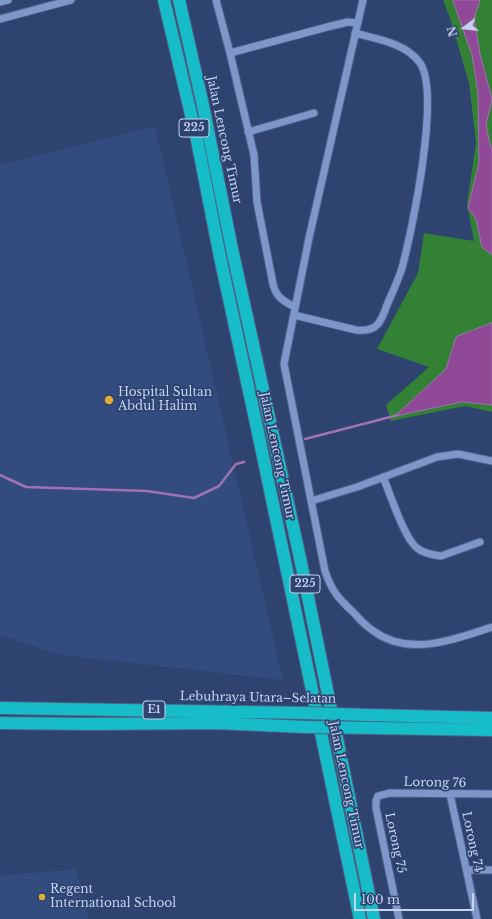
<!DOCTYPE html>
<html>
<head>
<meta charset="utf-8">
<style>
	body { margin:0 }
	#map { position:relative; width:492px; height:919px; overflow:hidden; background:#2e4370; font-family:"Libre Baskerville",serif }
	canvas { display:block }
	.north { position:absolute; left:444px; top:8px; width:40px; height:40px; -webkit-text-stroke:3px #2e4370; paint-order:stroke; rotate:254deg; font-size:11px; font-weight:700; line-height:16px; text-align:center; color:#c5d3ee }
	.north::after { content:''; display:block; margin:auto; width:14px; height:18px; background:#c5d3ee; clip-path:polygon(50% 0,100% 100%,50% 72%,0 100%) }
	.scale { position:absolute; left:354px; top:893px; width:120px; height:18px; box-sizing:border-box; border:2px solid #c5d3ee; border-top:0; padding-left:5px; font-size:12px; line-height:14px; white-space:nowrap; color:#c5d3ee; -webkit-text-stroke:3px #2e4370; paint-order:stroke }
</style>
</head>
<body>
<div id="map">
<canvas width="492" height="919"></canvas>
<div class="north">N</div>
<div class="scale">100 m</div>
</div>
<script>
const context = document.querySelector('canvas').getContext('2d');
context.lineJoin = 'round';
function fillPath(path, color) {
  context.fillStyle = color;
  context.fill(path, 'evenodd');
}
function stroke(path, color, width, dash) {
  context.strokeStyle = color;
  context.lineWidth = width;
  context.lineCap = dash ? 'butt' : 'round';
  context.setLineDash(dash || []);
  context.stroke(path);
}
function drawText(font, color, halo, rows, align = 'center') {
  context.font = font + ' "Libre Baskerville",serif';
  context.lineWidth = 3.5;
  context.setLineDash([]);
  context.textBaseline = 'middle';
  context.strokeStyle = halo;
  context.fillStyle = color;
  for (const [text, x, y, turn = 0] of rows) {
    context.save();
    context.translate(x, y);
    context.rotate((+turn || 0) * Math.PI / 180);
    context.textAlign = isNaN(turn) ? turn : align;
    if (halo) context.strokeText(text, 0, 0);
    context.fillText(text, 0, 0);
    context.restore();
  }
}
const built = new Path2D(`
	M 155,126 L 283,680 L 61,655 L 0,635 L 0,165 Z
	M 76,869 L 89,919 L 0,919 L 0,876 Z`);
const green = new Path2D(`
	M 443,0 L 492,0 L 492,412 L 465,406 L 391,421 L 386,405 L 429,367 L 377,349 L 418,273 L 424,233 L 474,241 L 467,204 L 476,143 L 469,83 L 450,18 Z`);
const water = new Path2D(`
	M 453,0 L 480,0 L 474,18 L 480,54 L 492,99 L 486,125 L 489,140 L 492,151 L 492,255 L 482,247 L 476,219 L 468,208 L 479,162 L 478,93 L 472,55 Z
	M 492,323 L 492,405 L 462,402 L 395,416 L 446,369 L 456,337 Z`);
const stream = new Path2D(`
	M 305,439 L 398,415
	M 0,475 L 26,487 L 147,491 L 194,498 L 219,486 L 236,464 L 244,462`);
const minor = new Path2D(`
	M 216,0 L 230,53 L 254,155 L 257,202 L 273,284 C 276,297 283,301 295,307
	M 363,0 L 309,238 L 284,364 L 325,571 C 332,592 339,599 354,613 C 360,620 367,627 375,632 C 410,657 456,639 492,627
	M 0,2 L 8,0
	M 0,19 L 71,0
	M 230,53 L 331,26 L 348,22 L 358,23
	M 248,132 L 314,113
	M 294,315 L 356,330 C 364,331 372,331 378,324 C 382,319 385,311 387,305 C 392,293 398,281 402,268 C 412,231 441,93 420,63 C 406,43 377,39 355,33
	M 383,477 C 390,493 404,538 417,548 C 423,553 433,555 441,556 L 480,542
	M 311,501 L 357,487 L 437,457 L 458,454 L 492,461
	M 450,794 L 477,919
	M 467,870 L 492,870
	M 399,919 L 376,808 L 376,801 L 378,796 L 390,793 L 492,794`);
const highway = new Path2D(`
	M 164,0 L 197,140 L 220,257 L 257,428 L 360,919
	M 179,0 L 202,101 L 232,249 L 300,558 L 374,919
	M 0,708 L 307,713
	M 368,715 L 492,718
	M 0,723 L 91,724 L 215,723 L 305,727
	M 372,728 L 492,730`);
const highwayBridge = new Path2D(`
	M 307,713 L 368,715
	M 305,727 L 372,728`);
const markers = [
	[109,400,5,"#e3ae35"],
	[42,897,4,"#e3ae35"]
];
const shields = [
	[194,128,30],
	[305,584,30],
	[154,710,22]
];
const shieldNames = [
	["225",194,128],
	["225",305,584],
	["E1",154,710]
];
const streetNames = [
	["Jalan Lencong Timur",224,140,78],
	["Jalan Lencong Timur",277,456,78],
	["Lebuhraya Utara–Selatan",258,698,1],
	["Lorong 76",435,783,1],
	["Jalan Lencong Timur",346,785,78],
	["Lorong 74",472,842,78],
	["Lorong 75",395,843,78]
];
const poiNames = [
	["Hospital Sultan",118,393],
	["Abdul Halim",118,407],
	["Regent",50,890],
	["International School",50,904]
];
fillPath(built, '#334c7f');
fillPath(green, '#328134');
fillPath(water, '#8f4996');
stroke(water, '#9f72b0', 1);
stroke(stream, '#9f72b0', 2.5);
stroke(minor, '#4d5f85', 9);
stroke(highway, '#4d5f85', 14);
stroke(minor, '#7e97ca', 7);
stroke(highway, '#16bcc8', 12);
stroke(highwayBridge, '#4d5f85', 14, []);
stroke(highwayBridge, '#16bcc8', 12);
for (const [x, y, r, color] of markers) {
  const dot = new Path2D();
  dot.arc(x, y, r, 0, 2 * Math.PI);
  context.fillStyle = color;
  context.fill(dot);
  stroke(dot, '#2e4370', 1.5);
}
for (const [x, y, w] of shields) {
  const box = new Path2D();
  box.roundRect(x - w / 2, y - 9, w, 18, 3);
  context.fillStyle = '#2e4370';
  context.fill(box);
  stroke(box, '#c5d3ee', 1);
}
drawText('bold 11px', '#c5d3ee', null, shieldNames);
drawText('12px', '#c5d3ee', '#2e4370', streetNames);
drawText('12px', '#c5d3ee', '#2e4370', poiNames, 'left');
</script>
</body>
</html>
